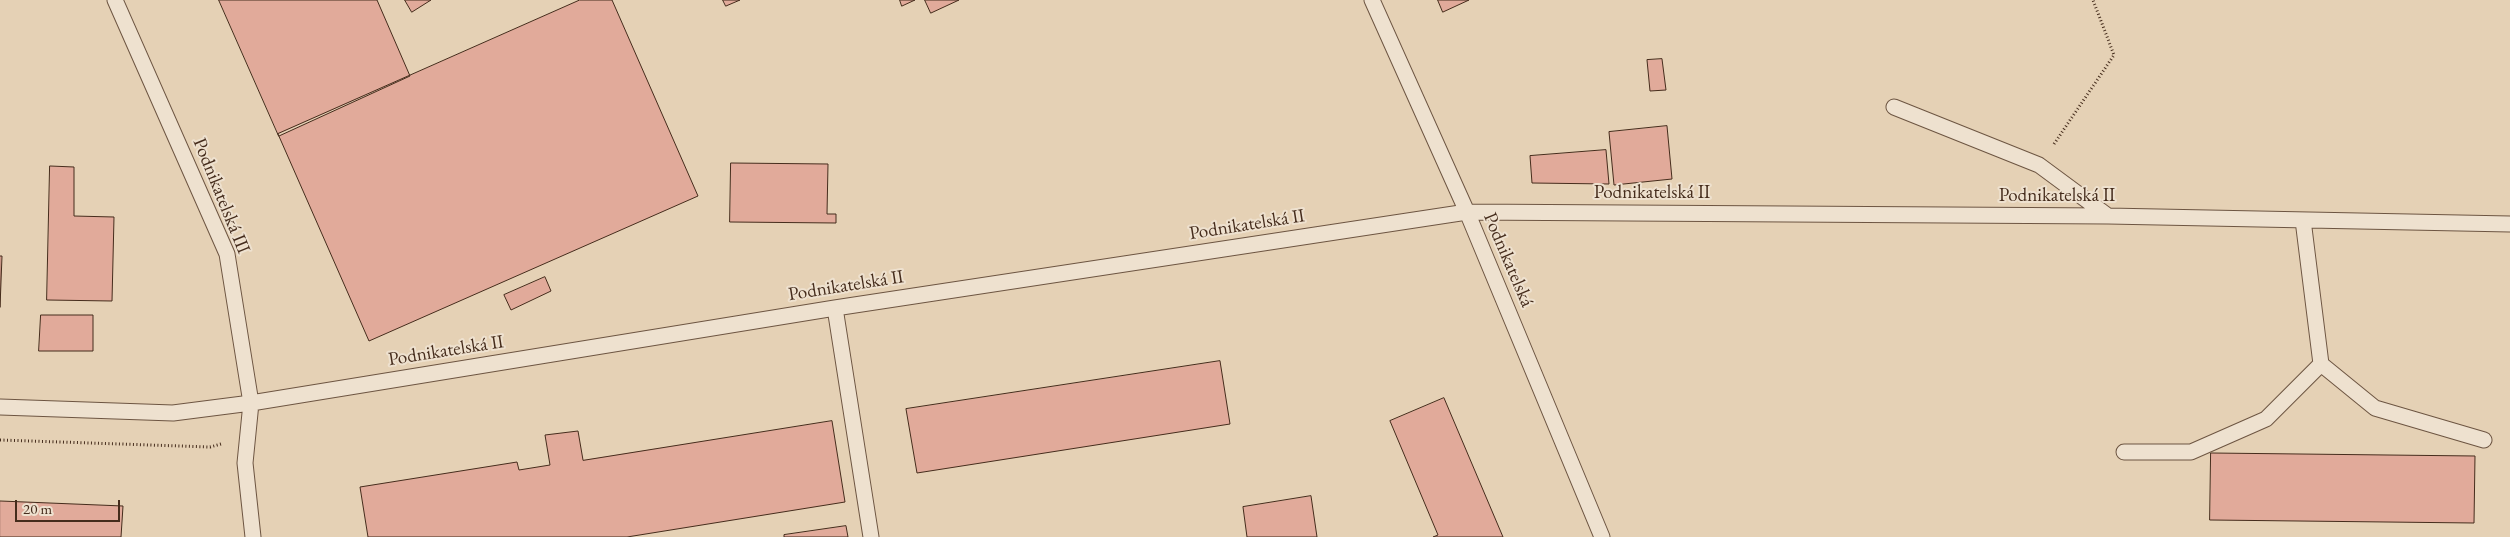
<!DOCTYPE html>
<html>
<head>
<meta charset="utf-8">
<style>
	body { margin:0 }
	#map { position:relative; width:2510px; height:537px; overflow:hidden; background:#e5d1b5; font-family:"EB Garamond",serif }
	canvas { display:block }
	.scale { position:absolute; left:15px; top:500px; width:105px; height:22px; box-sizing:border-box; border:2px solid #452c1c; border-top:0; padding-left:6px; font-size:15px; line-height:18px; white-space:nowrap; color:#452c1c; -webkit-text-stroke:4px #eee1cf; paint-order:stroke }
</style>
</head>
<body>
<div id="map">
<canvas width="2510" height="537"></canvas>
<div class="scale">20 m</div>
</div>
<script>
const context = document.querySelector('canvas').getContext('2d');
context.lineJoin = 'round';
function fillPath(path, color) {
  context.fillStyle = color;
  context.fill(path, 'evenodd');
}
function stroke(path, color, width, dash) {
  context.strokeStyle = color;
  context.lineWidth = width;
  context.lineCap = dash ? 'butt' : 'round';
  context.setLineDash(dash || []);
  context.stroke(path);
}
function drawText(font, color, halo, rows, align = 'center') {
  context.font = font + ' "EB Garamond",serif';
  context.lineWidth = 4;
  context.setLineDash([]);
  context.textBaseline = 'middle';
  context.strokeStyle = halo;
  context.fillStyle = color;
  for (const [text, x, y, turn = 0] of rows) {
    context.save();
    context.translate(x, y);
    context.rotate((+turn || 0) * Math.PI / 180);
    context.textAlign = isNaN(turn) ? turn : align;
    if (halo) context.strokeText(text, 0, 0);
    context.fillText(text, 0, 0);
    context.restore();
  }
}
const building = new Path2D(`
	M 219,0 L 377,0 L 410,76 L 279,136 Z
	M 405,0 L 431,0 L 412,12 Z
	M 580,0 L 612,0 L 698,196 L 369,341 L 278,134 Z
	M 723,0 L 740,0 L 726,6 Z
	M 900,0 L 915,0 L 902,6 Z
	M 925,0 L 959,0 L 931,13 Z
	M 1438,0 L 1469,0 L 1443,12 Z
	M 1662,59 L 1666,90 L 1650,91 L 1647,60 Z
	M 1667,126 L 1672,179 L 1614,185 L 1609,132 Z
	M 1606,150 L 1609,184 L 1532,183 L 1530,156 Z
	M 731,163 L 828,164 L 827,214 L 836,214 L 836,223 L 730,222 Z
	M 50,166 L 74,167 L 74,216 L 114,217 L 112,301 L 47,300 Z
	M 0,256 L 2,256 L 0,307 Z
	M 545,277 L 551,291 L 511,310 L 504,295 Z
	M 41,315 L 93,315 L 93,351 L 39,351 Z
	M 1220,361 L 1230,424 L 917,473 L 906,409 Z
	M 1444,398 L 1503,537 L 1433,537 L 1438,535 L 1390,421 Z
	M 832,421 L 845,502 L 627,537 L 368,537 L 360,487 L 517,462 L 519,470 L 550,465 L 545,435 L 578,431 L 583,460 Z
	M 2211,453 L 2475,456 L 2474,523 L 2210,520 Z
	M 1311,496 L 1317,537 L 1247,537 L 1243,507 Z
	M 0,501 L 123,506 L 121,537 L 0,537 Z
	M 846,526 L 848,537 L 784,537 L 784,535 Z`);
const path = new Path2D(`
	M 2054,144 L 2114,55 L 2093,0
	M 0,440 L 210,447 L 221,444`);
const service = new Path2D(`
	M 115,0 L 227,254 L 251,403 L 245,463 L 253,537
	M 1372,0 L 1467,212 L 1602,537
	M 1894,107 L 2039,165 L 2108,216
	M 835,308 L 871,537
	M 2321,364 L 2375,408 L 2484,440
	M 0,407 L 173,413 L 251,403 L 835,308 L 1467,212 L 2108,216 L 2510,224
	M 2124,452 L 2191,452 L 2266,419 L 2321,364 L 2303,220`);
const streetNames = [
	["Podnikatelská Ⅱ",1652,193],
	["Podnikatelská Ⅲ",221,196,68],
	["Podnikatelská Ⅱ",2057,196],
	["Podnikatelská Ⅱ",1247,225,-9],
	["Podnikatelská",1508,260,67],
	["Podnikatelská Ⅱ",846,286,-9],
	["Podnikatelská Ⅱ",446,351,-9]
];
fillPath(building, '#e1aa9a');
stroke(building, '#452c1c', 1);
stroke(service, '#6d5542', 17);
stroke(path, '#452c1c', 3, [1, 2.5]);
stroke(service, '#eee1cf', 15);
drawText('19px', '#452c1c', '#eee1cf', streetNames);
</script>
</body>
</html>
